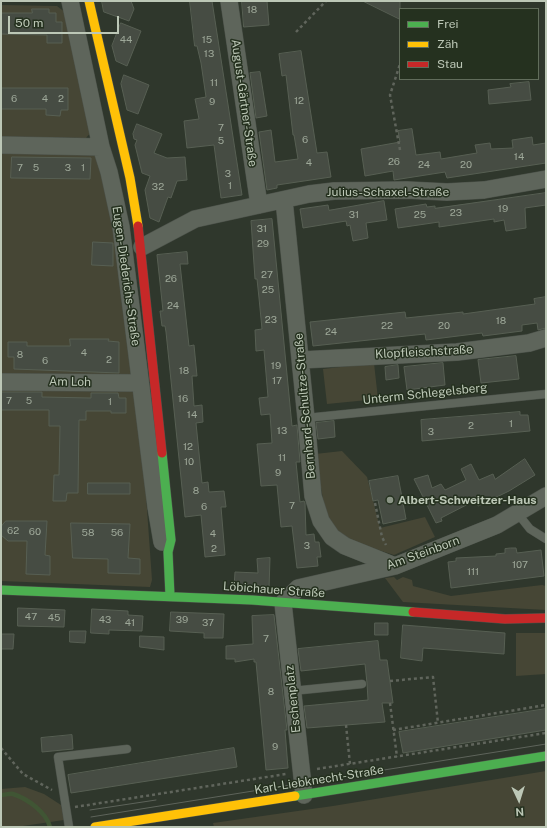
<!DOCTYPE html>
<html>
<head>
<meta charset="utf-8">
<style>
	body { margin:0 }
	#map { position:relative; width:547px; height:828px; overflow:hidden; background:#2f372c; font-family:"Public Sans",sans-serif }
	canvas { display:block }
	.frame { position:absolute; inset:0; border:2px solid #bcc7b6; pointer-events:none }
	.legend { position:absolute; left:399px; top:8px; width:140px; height:72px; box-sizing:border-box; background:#25311f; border:1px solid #616d5b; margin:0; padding:5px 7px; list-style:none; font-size:12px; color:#bcc7b6 }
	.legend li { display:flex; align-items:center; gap:8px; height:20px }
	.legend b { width:20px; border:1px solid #616d5b }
	.north { position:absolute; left:499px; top:780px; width:40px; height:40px; -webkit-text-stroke:3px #25311f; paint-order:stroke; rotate:176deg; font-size:11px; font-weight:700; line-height:16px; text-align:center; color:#bcc7b6 }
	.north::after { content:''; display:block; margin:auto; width:14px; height:18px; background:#bcc7b6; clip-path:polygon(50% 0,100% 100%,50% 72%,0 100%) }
	.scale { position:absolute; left:8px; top:16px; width:111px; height:18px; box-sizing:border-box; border:2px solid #bcc7b6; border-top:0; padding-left:5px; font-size:12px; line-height:14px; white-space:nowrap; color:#bcc7b6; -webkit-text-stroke:3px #25311f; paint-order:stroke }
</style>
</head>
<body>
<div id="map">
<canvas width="547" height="828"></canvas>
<div class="frame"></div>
<ul class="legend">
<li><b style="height:5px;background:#4caf50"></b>Frei</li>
<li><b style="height:5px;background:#ffc107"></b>Zäh</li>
<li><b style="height:5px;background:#c62828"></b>Stau</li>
</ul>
<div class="north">N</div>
<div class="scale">50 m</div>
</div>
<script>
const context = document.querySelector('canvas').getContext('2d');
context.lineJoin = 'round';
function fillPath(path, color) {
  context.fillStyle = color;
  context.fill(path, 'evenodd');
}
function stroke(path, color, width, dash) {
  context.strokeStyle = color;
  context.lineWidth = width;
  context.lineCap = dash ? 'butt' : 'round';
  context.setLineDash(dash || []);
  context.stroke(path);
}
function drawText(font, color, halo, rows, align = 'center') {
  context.font = font + ' "Public Sans",sans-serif';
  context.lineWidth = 3;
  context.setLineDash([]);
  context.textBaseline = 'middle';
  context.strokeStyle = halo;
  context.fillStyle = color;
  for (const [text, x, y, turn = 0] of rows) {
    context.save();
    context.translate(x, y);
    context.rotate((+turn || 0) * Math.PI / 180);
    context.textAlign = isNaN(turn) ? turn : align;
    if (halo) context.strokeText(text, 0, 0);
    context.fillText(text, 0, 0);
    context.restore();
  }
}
const green = new Path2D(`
	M 1,5 L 57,6 L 66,13 L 92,131 L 86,138 L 1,137 Z
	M 1,149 L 89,150 L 98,158 L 112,214 L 133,372 L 126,378 L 1,376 Z
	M 374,363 L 378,399 L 327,404 L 323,369 Z
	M 1,386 L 128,388 L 136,395 L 145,481 L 152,580 L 150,587 L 1,581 Z
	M 342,451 L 367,477 L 380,528 L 425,517 L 435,537 L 394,555 L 343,539 L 326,516 L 315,454 Z
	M 394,577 L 397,580 L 403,577 L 412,580 L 413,586 L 451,596 L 542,585 L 546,586 L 546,610 L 403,602 L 385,578 Z
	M 516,633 L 546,633 L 546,674 L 516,676 Z
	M 546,771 L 546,827 L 214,827 L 213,823 L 333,806 Z
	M 25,787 L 44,794 L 61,805 L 64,820 L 16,827 L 1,827 L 1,789 Z`);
const stream = new Path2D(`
	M 1,795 C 5,795 10,793 13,794 C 28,799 46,812 50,827`);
const building = new Path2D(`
	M 102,1 L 131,1 L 134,9 L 129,21 L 104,12 Z
	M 190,1 L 212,1 L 242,195 L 221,198 L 214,145 L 187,148 L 184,121 L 199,119 L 195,99 L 206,97 L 201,63 L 197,46 L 195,46 Z
	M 242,1 L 267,1 L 269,25 L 244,27 Z
	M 363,1 L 400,1 L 400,19 Z
	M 32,9 L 49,9 L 49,13 L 56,13 L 56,22 L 62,22 L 62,43 L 47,43 L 47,35 L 1,34 L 1,13 L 32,13 Z
	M 121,23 L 141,31 L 127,66 L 116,61 L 112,46 Z
	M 301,51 L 317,153 L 327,152 L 331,177 L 277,185 L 277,188 L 267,190 L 259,132 L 271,130 L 275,162 L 298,159 L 294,135 L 293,135 L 286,75 L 282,76 L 279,54 Z
	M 260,72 L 267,116 L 256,118 L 250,73 Z
	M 124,75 L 149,85 L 138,114 L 127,110 L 121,84 Z
	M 529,82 L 531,100 L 489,104 L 488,90 L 511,87 L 510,84 Z
	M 1,88 L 68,88 L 68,110 L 61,110 L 60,116 L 46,115 L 46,109 L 1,109 Z
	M 137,124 L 162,134 L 154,153 L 167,158 L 185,157 L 187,180 L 177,181 L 171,198 L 168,197 L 159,222 L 150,218 L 145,190 L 150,176 L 142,173 L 135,145 L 137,140 L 134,139 L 133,134 Z
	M 412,129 L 416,155 L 440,152 L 441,159 L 477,153 L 475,145 L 490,143 L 491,149 L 513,148 L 512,140 L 532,137 L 533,145 L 546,143 L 546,163 L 447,178 L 445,172 L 394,180 L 393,171 L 365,176 L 361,149 L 400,142 L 398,131 Z
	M 12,157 L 91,158 L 90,179 L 11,178 Z
	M 546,193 L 546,205 L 525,208 L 526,228 L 506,231 L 504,220 L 494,222 L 494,219 L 439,227 L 439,222 L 398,228 L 395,209 L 426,204 L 427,207 L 435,206 L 435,208 Z
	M 384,201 L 387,220 L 366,223 L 368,238 L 353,241 L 350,225 L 347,226 L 346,221 L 303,228 L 300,209 L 328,205 L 329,210 Z
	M 272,219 L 292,426 L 297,425 L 300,462 L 296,462 L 300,502 L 304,501 L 305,503 L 306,535 L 314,534 L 315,542 L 319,542 L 321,557 L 317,557 L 318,566 L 297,568 L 292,526 L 281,527 L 277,485 L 261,486 L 257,444 L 272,443 L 270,414 L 261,415 L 259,398 L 268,397 L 264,350 L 256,351 L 255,330 L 262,329 L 259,298 L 257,279 L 255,279 L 251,221 Z
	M 93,242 L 113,243 L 113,266 L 92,265 Z
	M 187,252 L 188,264 L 180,264 L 189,346 L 194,345 L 197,376 L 192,376 L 194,406 L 202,405 L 203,422 L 196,423 L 202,483 L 208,482 L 209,492 L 224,491 L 226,507 L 221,507 L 225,555 L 205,557 L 201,515 L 185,517 L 166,332 L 165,326 L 162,326 L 160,311 L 163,311 L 157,255 Z
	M 546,297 L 546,328 L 538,330 L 537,323 L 522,325 L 522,331 L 483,336 L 482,333 L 426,340 L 425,334 L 313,346 L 310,322 L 405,312 L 406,318 L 463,312 L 463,314 L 535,304 L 534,299 Z
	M 70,339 L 109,339 L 108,341 L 119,342 L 119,373 L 14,369 L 14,357 L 8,357 L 8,342 L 27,342 L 27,346 L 70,346 Z
	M 516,356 L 519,379 L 481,383 L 478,360 Z
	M 443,363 L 445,385 L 407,390 L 404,367 Z
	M 398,365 L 399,378 L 386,380 L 385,367 Z
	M 1,392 L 42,392 L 42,397 L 91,398 L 91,393 L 118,393 L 119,398 L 126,398 L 126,413 L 111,413 L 111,411 L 86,411 L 86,420 L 79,420 L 78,493 L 67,493 L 66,501 L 53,501 L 54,475 L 59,475 L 60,426 L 49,426 L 49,410 L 1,410 Z
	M 520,412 L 520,415 L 528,415 L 530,431 L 422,441 L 421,420 Z
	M 334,421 L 335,437 L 318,439 L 316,423 Z
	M 525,459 L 535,475 L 509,491 L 478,506 L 476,500 L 441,518 L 442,521 L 436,523 L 414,479 L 428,475 L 432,488 L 441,484 L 445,490 L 466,480 L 461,469 L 471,464 L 479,480 L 493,474 L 495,479 Z
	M 398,476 L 406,519 L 383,524 L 378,500 L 373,501 L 369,481 Z
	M 88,483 L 130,483 L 130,494 L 88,494 Z
	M 6,521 L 47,521 L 45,555 L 50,556 L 50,575 L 26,574 L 27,541 L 8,541 L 1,535 L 1,527 Z
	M 71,523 L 130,524 L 128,558 L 140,559 L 140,574 L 108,573 L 108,559 L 73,558 Z
	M 511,548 L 516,548 L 517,553 L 541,550 L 544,576 L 451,588 L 448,562 L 456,561 L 456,558 L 496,556 L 496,554 L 505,553 L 505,549 Z
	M 270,558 L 269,589 L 259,588 L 259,585 L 253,585 L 253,587 L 234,587 L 235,572 L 258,573 L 257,559 Z
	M 18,608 L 65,610 L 64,627 L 18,626 Z
	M 92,609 L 128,611 L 128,615 L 143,616 L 142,631 L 109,630 L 109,634 L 91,633 Z
	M 171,612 L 224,614 L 223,638 L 204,638 L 204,633 L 170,631 Z
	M 274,615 L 287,730 L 285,730 L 288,768 L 266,770 L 256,662 L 254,662 L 254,659 L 235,662 L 235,659 L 226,659 L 226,646 L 253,644 L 252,616 Z
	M 375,623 L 388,623 L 388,635 L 375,635 Z
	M 403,625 L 505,633 L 504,654 L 423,648 L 422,661 L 401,658 Z
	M 70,631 L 86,631 L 85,643 L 70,642 Z
	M 1,634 L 14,634 L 13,649 L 1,649 Z
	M 140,636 L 164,637 L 164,650 L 140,647 Z
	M 378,641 L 380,660 L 387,660 L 393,703 L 382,703 L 385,722 L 307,728 L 304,706 L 368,700 L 367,683 L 365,664 L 301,671 L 298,649 Z
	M 546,709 L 546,730 L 403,753 L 399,732 Z
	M 72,735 L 73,749 L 42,752 L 41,738 Z
	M 234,748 L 237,767 L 71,793 L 68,775 Z`);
const path = new Path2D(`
	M 296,32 L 326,1
	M 400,150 L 390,95 L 400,64
	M 375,503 L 382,537 L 386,545
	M 390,681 L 433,677 L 438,723
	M 390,703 L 397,757
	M 346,725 L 350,764
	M 393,730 L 546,705
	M 1,748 L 23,774 L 52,790
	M 317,769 L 546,733
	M 75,807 L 286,774`);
const lane = new Path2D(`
	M 306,418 L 546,394
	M 518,514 L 530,529 L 546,539
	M 292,691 L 362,684
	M 69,827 L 58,757 L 127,749`);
const street = new Path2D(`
	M 70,1 L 101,147 L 109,172 L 121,227 L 156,507 L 162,542
	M 229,1 L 259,205
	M 1,145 L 101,147
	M 284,200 L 306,418 L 313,496 L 321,521 L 332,537 L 345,546 L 395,566
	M 142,247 L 195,219 L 309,194 L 334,191 L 407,190 L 447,192 L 484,190 L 546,179
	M 301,360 L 457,352 L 529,343 L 546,338
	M 1,382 L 140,383
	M 304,795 L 283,603 L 298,588 L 395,566 L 497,525 L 546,496`);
const fast = new Path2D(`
	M 162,453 L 171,540 L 168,552 L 170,596
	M 1,590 L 252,600 L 413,612
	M 295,796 L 546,756`);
const slow = new Path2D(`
	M 89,1 L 130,178 L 138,226
	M 95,827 L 295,796`);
const jam = new Path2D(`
	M 138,226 L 162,453
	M 413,612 L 505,619 L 546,618`);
const tram = new Path2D(`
	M 90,810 L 156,800
	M 91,817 L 546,744`);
const markers = [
	[390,500,4,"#8b9586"]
];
const numberNames = [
	["18",252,10],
	["44",126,40],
	["15",207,40],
	["13",209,54],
	["11",214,83],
	["6",14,99],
	["4",45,99],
	["2",61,99],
	["12",299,101],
	["9",212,102],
	["7",221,128],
	["6",305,140],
	["5",221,141],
	["14",519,157],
	["26",394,162],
	["4",309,163],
	["24",424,165],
	["20",466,165],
	["7",20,168],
	["5",36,168],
	["3",68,168],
	["1",83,168],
	["3",228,174],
	["1",230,186],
	["32",158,187],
	["19",503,209],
	["23",456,213],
	["31",354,215],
	["25",420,215],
	["31",262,229],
	["29",263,244],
	["27",267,275],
	["26",171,279],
	["25",268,290],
	["24",173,306],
	["23",271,320],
	["18",501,321],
	["22",387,326],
	["20",444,326],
	["24",331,332],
	["4",84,353],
	["8",20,355],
	["2",109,360],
	["6",45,361],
	["19",276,366],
	["18",184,371],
	["17",277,381],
	["16",183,399],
	["7",9,401],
	["5",29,401],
	["1",110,402],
	["14",192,415],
	["1",511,424],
	["2",471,426],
	["13",282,431],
	["3",431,432],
	["12",188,447],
	["11",282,458],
	["10",189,462],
	["9",278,473],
	["8",196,491],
	["7",292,506],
	["6",204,507],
	["62",13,531],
	["60",35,532],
	["58",88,533],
	["56",117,533],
	["4",213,534],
	["3",307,546],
	["2",214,549],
	["107",520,565],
	["111",473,572],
	["47",31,617],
	["45",54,618],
	["43",105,620],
	["39",182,620],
	["41",130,623],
	["37",208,623],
	["7",266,639],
	["8",271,692],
	["9",275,747]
];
const streetNames = [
	["August-Gärtner-Straße",244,103,82],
	["Julius-Schaxel-Straße",388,192],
	["Eugen-Diederichs-Straße",126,276,82],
	["Klopfleischstraße",424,352,-3],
	["Am Loh",70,382,1],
	["Unterm Schlegelsberg",425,394,-6],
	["Bernhard-Schultze-Straße",305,406,-95],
	["Am Steinborn",423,553,-20],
	["Löbichauer Straße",274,590,4],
	["Eschenplatz",293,699,-96],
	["Karl-Liebknecht-Straße",319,780,-9]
];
const poiNames = [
	["Albert-Schweitzer-Haus",398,500]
];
fillPath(green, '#464635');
stroke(stream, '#405534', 4.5);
fillPath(building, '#464c43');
stroke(building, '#575f53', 1);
stroke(lane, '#4c524a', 9);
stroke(street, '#4c524a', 18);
stroke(fast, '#4c524a', 10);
stroke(slow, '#4c524a', 10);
stroke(jam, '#4c524a', 10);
stroke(path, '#60655c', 2.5, [3, 3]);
stroke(lane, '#5e655b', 8);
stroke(street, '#5e655b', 17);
stroke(fast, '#4caf50', 9);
stroke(slow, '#ffc107', 9);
stroke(jam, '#c62828', 9);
stroke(tram, '#5e645b', 1);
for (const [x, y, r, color] of markers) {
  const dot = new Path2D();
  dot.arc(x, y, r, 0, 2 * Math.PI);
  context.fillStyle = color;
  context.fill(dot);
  stroke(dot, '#25311f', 1.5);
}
drawText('10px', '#9ea899', null, numberNames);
drawText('12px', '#bcc7b6', '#25311f', streetNames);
drawText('bold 12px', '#bcc7b6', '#25311f', poiNames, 'left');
</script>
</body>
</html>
